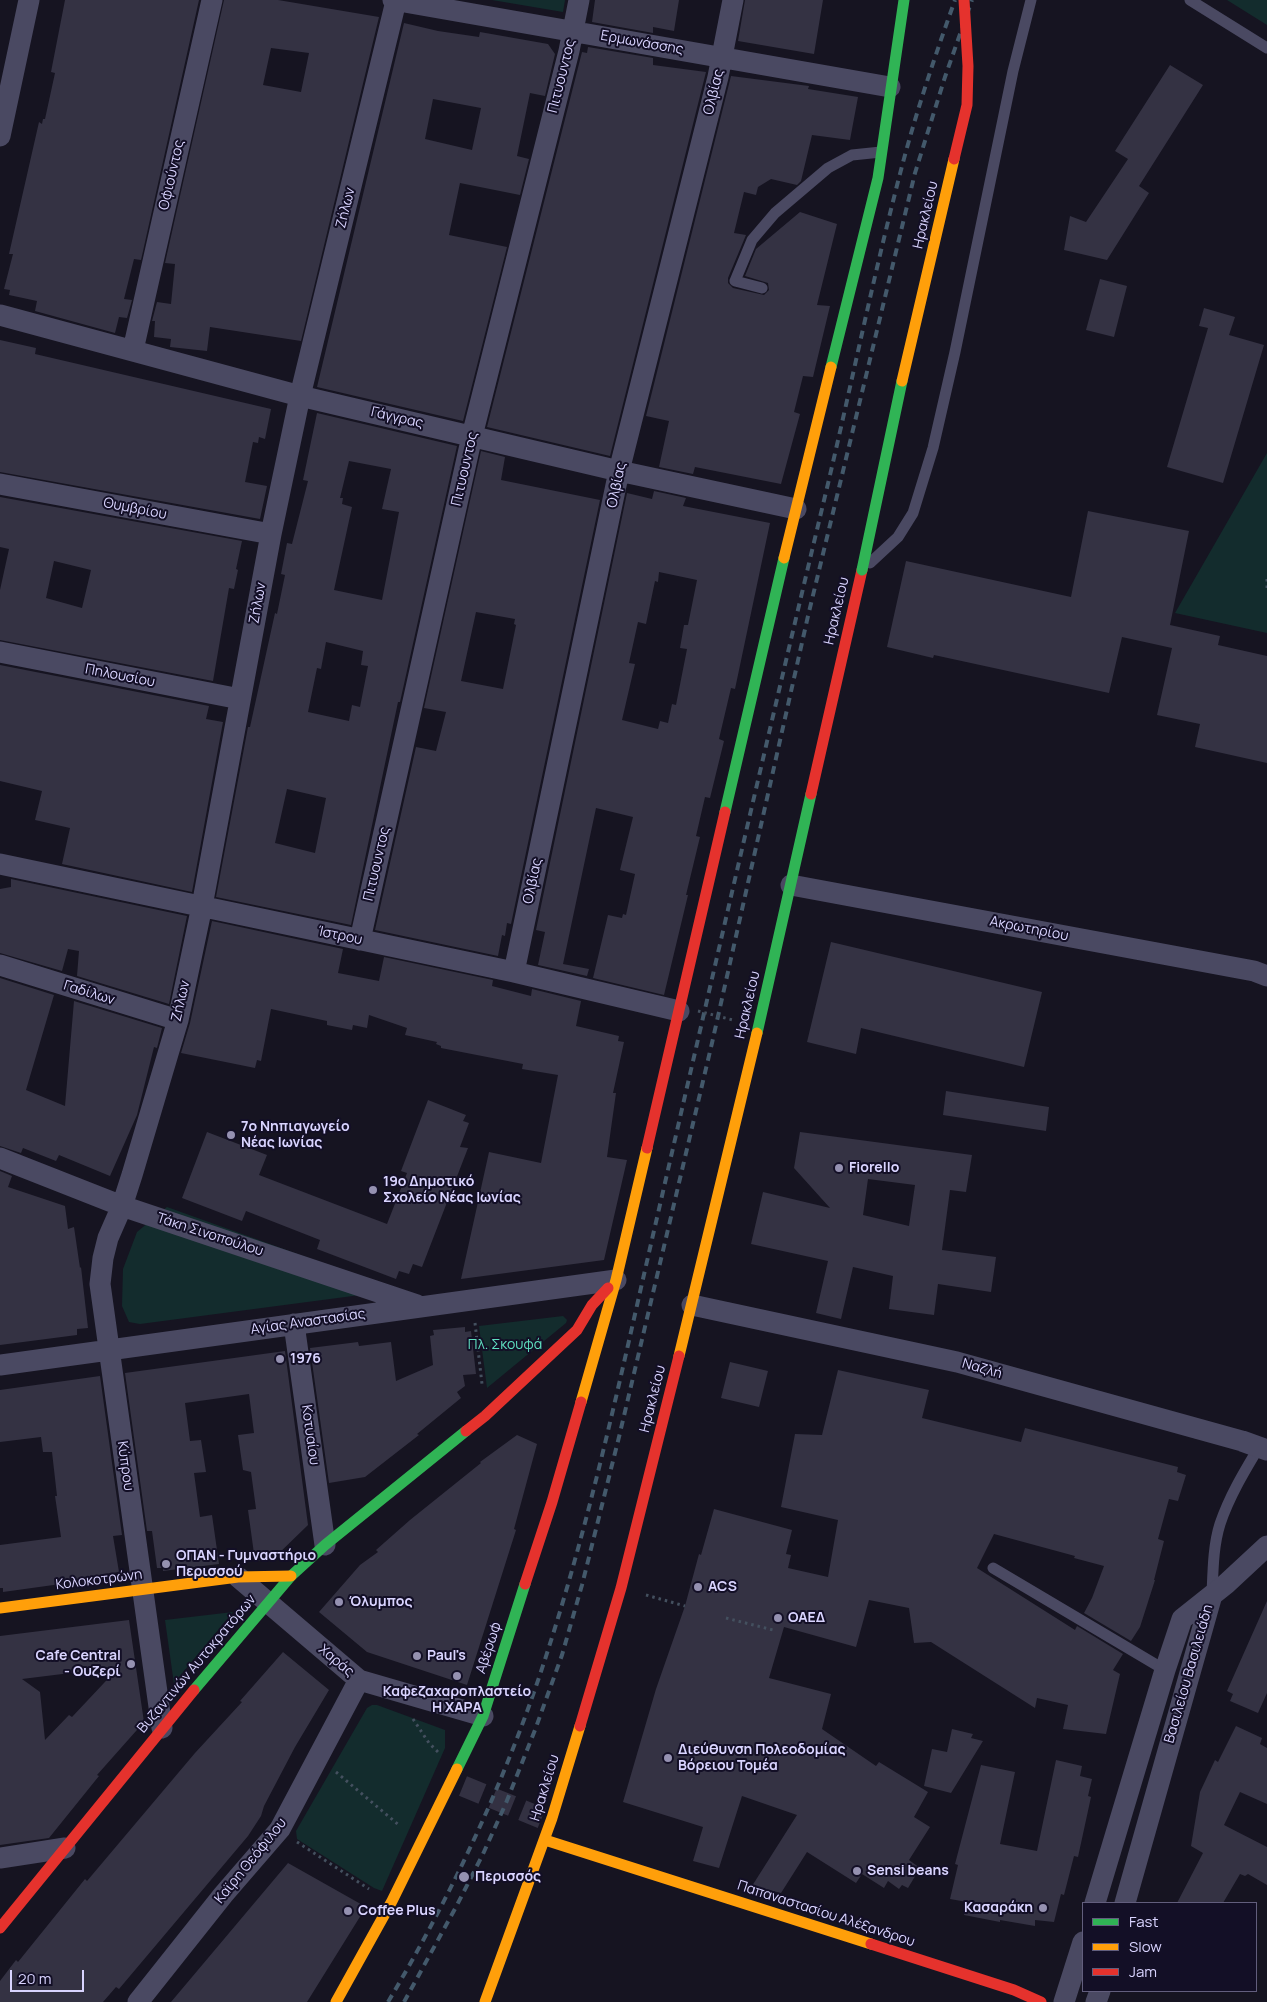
<!DOCTYPE html>
<html>
<head>
<meta charset="utf-8">
<style>
	body { margin:0 }
	#map { position:relative; width:1267px; height:2002px; overflow:hidden; background:#161421; font-family:Manrope,sans-serif }
	canvas { display:block }
	.legend { position:absolute; left:1082px; top:1902px; width:175px; height:90px; box-sizing:border-box; background:#130f26; border:1px solid #625e7d; margin:0; padding:6px 9px; list-style:none; font-size:15px; color:#d9d4ff }
	.legend li { display:flex; align-items:center; gap:10px; height:25px }
	.legend b { width:25px; border:1px solid #625e7d }
	.scale { position:absolute; left:10px; top:1970px; width:74px; height:22px; box-sizing:border-box; border:2px solid #d9d4ff; border-top:0; padding-left:6px; font-size:15px; line-height:18px; white-space:nowrap; color:#d9d4ff; -webkit-text-stroke:4px #130f26; paint-order:stroke }
</style>
</head>
<body>
<div id="map">
<canvas width="1267" height="2002"></canvas>
<ul class="legend">
<li><b style="height:6px;background:#30b455"></b>Fast</li>
<li><b style="height:6px;background:#ff9f0a"></b>Slow</li>
<li><b style="height:6px;background:#e5322d"></b>Jam</li>
</ul>
<div class="scale">20 m</div>
</div>
<script>
const context = document.querySelector('canvas').getContext('2d');
context.lineJoin = 'round';
function fillPath(path, color) {
  context.fillStyle = color;
  context.fill(path, 'evenodd');
}
function stroke(path, color, width, dash) {
  context.strokeStyle = color;
  context.lineWidth = width;
  context.lineCap = dash ? 'butt' : 'round';
  context.setLineDash(dash || []);
  context.stroke(path);
}
function drawText(font, color, halo, rows, align = 'center') {
  context.font = font + ' Manrope,sans-serif';
  context.lineWidth = 4;
  context.setLineDash([]);
  context.textBaseline = 'middle';
  context.strokeStyle = halo;
  context.fillStyle = color;
  for (const [text, x, y, turn = 0] of rows) {
    context.save();
    context.translate(x, y);
    context.rotate((+turn || 0) * Math.PI / 180);
    context.textAlign = isNaN(turn) ? turn : align;
    if (halo) context.strokeText(text, 0, 0);
    context.fillText(text, 0, 0);
    context.restore();
  }
}
const green = new Path2D(`
	M 492,0 L 565,0 L 563,12 Z
	M 1227,0 L 1267,0 L 1267,25 Z
	M 1267,453 L 1267,633 L 1175,613 Z
	M 167,1207 L 367,1279 L 368,1294 L 140,1324 L 129,1322 L 122,1306 L 123,1269 L 137,1232 Z
	M 563,1316 L 567,1320 L 566,1323 L 487,1388 L 479,1326 Z
	M 233,1612 L 174,1683 L 174,1684 L 165,1620 Z
	M 372,1705 L 377,1705 L 445,1730 L 445,1748 L 382,1891 L 374,1888 L 297,1839 L 296,1831 L 367,1708 Z`);
const building = new Path2D(`
	M 65,0 L 199,0 L 141,260 L 134,259 L 124,299 L 132,300 L 127,318 L 119,317 L 115,333 L 35,311 L 37,301 L 9,295 L 10,290 L 4,289 L 13,254 L 9,254 L 39,122 L 42,124 L 43,119 L 45,119 L 55,73 L 51,72 Z
	M 224,0 L 278,0 L 379,17 L 301,341 L 210,327 L 207,351 L 170,347 L 171,339 L 154,337 L 155,321 L 152,321 L 157,302 L 171,304 L 175,264 L 165,263 ZM 271,48 L 309,53 L 301,92 L 263,85 Z
	M 595,0 L 679,0 L 674,31 L 653,27 L 653,33 L 592,22 Z
	M 745,0 L 823,0 L 814,54 L 738,41 Z
	M 404,23 L 438,31 L 479,37 L 480,32 L 548,44 L 555,54 L 545,96 L 530,93 L 517,156 L 529,159 L 520,195 L 460,183 L 449,235 L 507,247 L 463,421 L 317,387 ZM 433,99 L 481,108 L 472,150 L 425,139 Z
	M 588,47 L 653,58 L 653,65 L 706,72 L 610,456 L 487,427 L 582,52 L 587,53 Z
	M 1170,65 L 1203,85 L 1139,186 L 1149,193 L 1107,260 L 1064,250 L 1070,216 L 1086,222 L 1128,159 L 1115,151 Z
	M 731,76 L 809,86 L 808,89 L 858,97 L 850,140 L 812,135 L 801,181 L 797,185 L 771,179 L 758,187 L 756,195 L 744,192 L 734,233 L 746,235 L 728,278 L 728,283 L 733,288 L 764,295 L 769,290 L 768,283 L 745,276 L 756,249 L 800,212 L 837,224 L 817,305 L 830,306 L 813,377 L 803,376 L 794,412 L 800,414 L 781,484 L 695,467 L 693,474 L 659,467 L 669,421 L 646,416 Z
	M 1100,279 L 1127,286 L 1114,337 L 1086,330 Z
	M 1204,308 L 1235,317 L 1229,335 L 1264,345 L 1223,483 L 1167,467 L 1208,328 L 1199,326 Z
	M 0,340 L 36,348 L 35,354 L 271,409 L 265,439 L 259,437 L 258,443 L 253,442 L 245,482 L 267,486 L 260,519 L 0,472 Z
	M 317,413 L 457,446 L 400,702 L 398,702 L 351,925 L 216,897 L 248,727 L 250,727 L 275,613 L 277,614 L 285,575 L 281,574 L 287,543 L 292,544 L 308,481 L 303,480 ZM 349,461 L 391,469 L 382,509 L 399,512 L 382,600 L 334,590 L 352,507 L 342,504 L 343,498 L 340,498 ZM 326,642 L 363,651 L 361,665 L 368,666 L 360,707 L 352,705 L 349,721 L 308,712 L 317,668 L 321,669 ZM 287,789 L 326,798 L 315,853 L 275,843 Z
	M 481,451 L 505,457 L 501,480 L 600,500 L 511,924 L 507,923 L 505,936 L 502,935 L 498,956 L 375,930 L 416,747 L 436,751 L 446,712 L 424,708 ZM 476,612 L 515,619 L 514,624 L 516,625 L 503,689 L 461,681 Z
	M 654,491 L 686,498 L 683,506 L 770,523 L 735,689 L 731,688 L 719,739 L 724,741 L 710,798 L 705,797 L 696,836 L 700,837 L 686,895 L 688,895 L 664,995 L 593,978 L 608,915 L 622,918 L 623,914 L 626,915 L 635,874 L 620,870 L 633,817 L 596,808 L 563,964 L 589,969 L 587,976 L 538,965 L 545,932 L 536,930 L 627,493 L 652,499 ZM 659,572 L 697,580 L 688,625 L 684,625 L 680,648 L 687,649 L 676,705 L 672,704 L 668,723 L 660,721 L 658,729 L 622,720 L 635,664 L 629,663 L 638,622 L 646,624 L 655,581 L 658,582 Z
	M 0,497 L 242,541 L 236,569 L 238,570 L 234,589 L 229,588 L 213,681 L 0,640 L 0,590 L 9,549 L 0,547 ZM 54,561 L 91,570 L 82,608 L 46,598 Z
	M 1088,511 L 1189,531 L 1170,625 L 1220,636 L 1218,645 L 1267,656 L 1267,763 L 1195,747 L 1200,724 L 1157,715 L 1172,648 L 1122,637 L 1109,693 L 934,655 L 933,658 L 887,647 L 906,561 L 1071,597 Z
	M 0,665 L 209,706 L 206,719 L 223,722 L 192,892 L 62,864 L 70,828 L 35,820 L 42,791 L 0,781 Z
	M 11,879 L 187,916 L 169,1004 L 77,976 L 79,951 L 68,949 L 62,971 L 0,953 L 0,889 L 11,887 Z
	M 212,921 L 343,949 L 338,973 L 379,981 L 384,957 L 493,980 L 492,986 L 531,996 L 532,989 L 581,1001 L 576,1026 L 619,1036 L 618,1041 L 624,1042 L 613,1093 L 616,1093 L 607,1157 L 627,1160 L 604,1260 L 461,1279 L 489,1152 L 541,1163 L 558,1075 L 522,1069 L 523,1064 L 441,1048 L 441,1046 L 436,1044 L 437,1042 L 405,1035 L 407,1028 L 369,1015 L 367,1028 L 353,1025 L 352,1030 L 327,1025 L 327,1021 L 271,1009 L 261,1061 L 257,1060 L 255,1068 L 181,1053 L 190,1023 Z
	M 831,942 L 1042,992 L 1024,1067 L 861,1028 L 856,1054 L 807,1042 Z
	M 0,978 L 54,995 L 26,1090 L 65,1106 L 74,1001 L 162,1028 L 157,1048 L 154,1047 L 137,1115 L 110,1176 L 59,1155 L 56,1161 L 23,1148 L 21,1153 L 0,1146 Z
	M 946,1091 L 1049,1107 L 1046,1131 L 943,1115 Z
	M 428,1100 L 466,1115 L 463,1121 L 469,1123 L 460,1147 L 468,1148 L 422,1267 L 413,1264 L 409,1274 L 399,1271 L 396,1279 L 317,1249 L 320,1240 L 246,1211 L 242,1221 L 182,1198 L 207,1132 L 267,1155 L 259,1175 L 387,1224 L 407,1173 L 401,1171 Z
	M 800,1132 L 972,1155 L 966,1192 L 950,1190 L 942,1250 L 996,1257 L 991,1292 L 938,1284 L 934,1315 L 889,1309 L 893,1276 L 853,1267 L 841,1319 L 816,1313 L 828,1261 L 751,1244 L 763,1192 L 830,1208 L 794,1168 ZM 868,1179 L 915,1185 L 909,1226 L 863,1215 Z
	M 0,1171 L 12,1176 L 8,1187 L 65,1206 L 68,1229 L 74,1227 L 80,1268 L 81,1267 L 88,1328 L 77,1329 L 77,1335 L 0,1345 Z
	M 465,1327 L 465,1332 L 471,1331 L 476,1374 L 463,1375 L 465,1386 L 457,1392 L 461,1398 L 417,1434 L 419,1435 L 365,1477 L 329,1483 L 310,1348 L 358,1342 L 359,1346 L 391,1342 L 396,1381 L 433,1365 L 430,1336 L 434,1335 L 433,1330 Z
	M 285,1351 L 308,1525 L 273,1559 L 255,1561 L 248,1510 L 256,1509 L 251,1472 L 243,1470 L 238,1435 L 254,1433 L 249,1394 L 185,1403 L 190,1441 L 201,1440 L 206,1472 L 194,1473 L 200,1517 L 212,1515 L 219,1564 L 163,1571 L 163,1568 L 157,1568 L 152,1531 L 147,1531 L 125,1373 Z
	M 730,1362 L 768,1371 L 759,1407 L 721,1398 Z
	M 838,1370 L 929,1390 L 922,1418 L 1021,1442 L 1025,1428 L 1178,1467 L 1177,1472 L 1186,1475 L 1178,1501 L 1169,1499 L 1158,1539 L 1164,1541 L 1154,1580 L 1155,1580 L 1140,1627 L 1131,1641 L 1084,1613 L 1092,1598 L 1104,1566 L 1074,1558 L 1075,1556 L 994,1534 L 977,1568 L 1075,1630 L 1077,1626 L 1123,1654 L 1113,1670 L 1120,1674 L 1106,1734 L 1063,1729 L 1068,1705 L 1037,1698 L 1035,1708 L 931,1642 L 914,1643 L 909,1608 L 869,1600 L 856,1647 L 784,1627 L 769,1678 L 831,1694 L 822,1729 L 876,1766 L 879,1762 L 928,1792 L 914,1817 L 930,1827 L 909,1860 L 920,1868 L 908,1888 L 902,1885 L 899,1889 L 888,1881 L 884,1888 L 862,1874 L 856,1883 L 807,1852 L 781,1893 L 752,1886 L 797,1815 L 742,1796 L 719,1868 L 693,1861 L 703,1827 L 623,1802 L 656,1689 L 685,1606 L 699,1554 L 701,1555 L 714,1509 L 792,1530 L 786,1554 L 791,1555 L 788,1568 L 828,1577 L 838,1520 L 781,1507 L 795,1434 L 822,1435 Z
	M 100,1376 L 122,1535 L 113,1536 L 119,1572 L 104,1574 L 104,1578 L 3,1592 L 3,1588 L 0,1588 L 0,1545 L 61,1537 L 55,1496 L 57,1496 L 52,1452 L 43,1452 L 41,1437 L 0,1442 L 0,1390 Z
	M 517,1435 L 537,1444 L 514,1529 L 516,1530 L 467,1685 L 367,1652 L 319,1612 L 360,1565 L 378,1552 L 376,1550 L 410,1520 L 481,1463 L 480,1462 Z
	M 1267,1601 L 1267,1693 L 1258,1713 L 1230,1701 L 1233,1694 L 1227,1691 Z
	M 129,1620 L 144,1722 L 97,1775 L 99,1776 L 49,1838 L 0,1845 L 0,1636 ZM 119,1667 L 72,1717 L 69,1715 L 45,1740 L 40,1692 L 22,1679 Z
	M 283,1652 L 329,1690 L 295,1747 L 264,1806 L 261,1816 L 248,1836 L 119,1989 L 116,1987 L 103,2002 L 0,2002 L 0,1981 L 16,1960 L 18,1962 L 85,1879 L 87,1881 L 195,1753 L 242,1702 L 240,1701 Z
	M 1236,1726 L 1262,1738 L 1260,1744 L 1267,1748 L 1267,1804 L 1240,1792 L 1224,1825 L 1267,1847 L 1267,1885 L 1248,1874 L 1245,1876 L 1240,1874 L 1223,1903 L 1177,1903 L 1203,1853 L 1191,1846 L 1200,1792 L 1215,1760 L 1218,1762 Z
	M 952,1729 L 973,1734 L 971,1738 L 983,1741 L 951,1793 L 924,1786 L 932,1749 L 947,1752 Z
	M 1056,1760 L 1082,1766 L 1080,1776 L 1092,1779 L 1088,1796 L 1091,1797 L 1078,1857 L 1074,1856 L 1064,1895 L 1061,1894 L 1054,1922 L 1035,1920 L 1035,1926 L 1000,1920 L 1000,1922 L 964,1915 L 967,1902 L 950,1899 L 958,1865 L 955,1864 L 981,1765 L 1015,1772 L 1000,1844 L 1037,1851 Z
	M 288,1863 L 366,1907 L 307,2002 L 171,2002 Z`);
const streetTunnel = new Path2D(`
	M 463,1786 L 551,1822`);
const path = new Path2D(`
	M 1267,579 L 1267,592
	M 475,1323 L 482,1384
	M 646,1595 L 685,1606
	M 726,1618 L 773,1630
	M 413,1719 L 429,1743 L 438,1752
	M 336,1772 L 400,1826
	M 297,1842 L 369,1889`);
const lane = new Path2D(`
	M 1190,0 L 1267,48
	M 762,288 L 735,281 L 752,240 L 775,213 L 828,168 L 852,155 L 881,152
	M 870,563 L 898,537 L 913,513 L 933,448 L 955,352 L 1013,71 L 1031,0
	M 993,1568 L 1165,1670
	M 1212,1595 C 1213,1572 1213,1546 1220,1524 C 1229,1497 1244,1472 1259,1447`);
const street = new Path2D(`
	M 393,0 L 890,87
	M 0,136 L 29,0
	M 0,315 L 300,396 L 619,471 L 796,509
	M 133,350 L 212,0
	M 0,484 L 271,534
	M 0,652 L 240,699
	M 0,864 L 514,972 L 679,1011
	M 791,885 L 1254,971 L 1267,976
	M 360,940 L 472,436 L 569,51 L 579,0
	M 0,965 L 178,1020
	M 514,972 L 619,471 L 718,77 L 733,0
	M 0,1158 L 122,1206 L 417,1305
	M 692,1305 L 957,1362 L 1242,1441 L 1267,1450
	M 294,1324 L 325,1545
	M 0,1365 L 616,1280
	M 238,1577 L 359,1680 L 483,1716
	M 162,1728 L 100,1284 L 103,1258 L 108,1238 L 122,1206 L 132,1175 L 178,1020 L 202,906 L 271,534 L 300,396 L 396,1
	M 0,1858 L 65,1848
	M 1095,1903 L 1165,1670 L 1182,1619 L 1226,1584 L 1267,1546
	M 1125,1903 L 1212,1595
	M 138,2002 L 223,1895 L 280,1829 L 359,1680
	M 1064,2002 L 1083,1942
	M 1096,2002 L 1100,1991`);
const fast = new Path2D(`
	M 831,367 L 878,178 L 904,0
	M 725,812 L 784,558
	M 757,1033 L 811,794
	M 194,1690 L 291,1576 L 325,1545 L 466,1431
	M 457,1769 L 483,1716 L 525,1584`);
const slow = new Path2D(`
	M 784,558 L 831,367
	M 679,1356 L 757,1033
	M 581,1402 L 616,1280 L 647,1148
	M 0,1608 L 238,1577 L 291,1576
	M 545,1840 L 871,1944
	M 336,2002 L 392,1901 L 457,1769
	M 485,2002 L 552,1818 L 580,1726`);
const jam = new Path2D(`
	M 811,794 L 862,570
	M 647,1148 L 725,812
	M 466,1431 L 485,1416 L 577,1330 L 592,1305 L 608,1288
	M 525,1584 L 552,1502 L 581,1402
	M 580,1726 L 621,1588 L 679,1356
	M 0,1928 L 194,1690
	M 871,1944 L 1014,1990 L 1041,2002`);
const rail = new Path2D(`
	M 388,2002 C 454,1891 509,1773 548,1650 C 593,1510 623,1365 656,1222 C 710,987 764,752 820,517 C 848,402 871,285 901,170 C 916,112 935,56 955,0
	M 404,2002 L 456,1907 L 483,1854 L 506,1803 L 535,1730 L 562,1655 L 582,1585 L 619,1437 L 712,1043 L 808,616 L 915,173 L 945,77 L 972,0`);
const pathBridge = new Path2D(`
	M 698,1011 L 733,1020`);
const fastBridge = new Path2D(`
	M 862,570 L 902,381`);
const slowBridge = new Path2D(`
	M 902,381 L 954,159`);
const jamBridge = new Path2D(`
	M 954,159 L 967,105 L 968,66 L 964,0`);
const markers = [
	[231,1135,5,"#9591b1"],
	[839,1168,5,"#9591b1"],
	[373,1190,5,"#9591b1"],
	[280,1359,5,"#9591b1"],
	[166,1564,5,"#9591b1"],
	[698,1587,5,"#9591b1"],
	[339,1602,5,"#9591b1"],
	[778,1618,5,"#9591b1"],
	[417,1656,5,"#9591b1"],
	[131,1664,5,"#9591b1"],
	[457,1676,5,"#9591b1"],
	[668,1758,5,"#9591b1"],
	[857,1871,5,"#9591b1"],
	[464,1877,6,"#9591b1"],
	[1043,1908,5,"#9591b1"],
	[348,1911,5,"#9591b1"]
];
const streetNames = [
	["Ερμωνάσσης",642,43,10],
	["Πιτυουντος",562,76,-76],
	["Ολβίας",714,92,-76],
	["Οφιούντος",172,175,-77],
	["Ζήλων",346,208,-76],
	["Ηρακλείου",926,215,-77],
	["Γάγγρας",397,418,13],
	["Πιτυουντος",465,469,-77],
	["Ολβίας",617,485,-78],
	["Θυμβρίου",135,509,11],
	["Ζήλων",258,603,-80],
	["Ηρακλείου",837,611,-77],
	["Πηλουσίου",120,676,11],
	["Πιτυουντος",377,864,-77],
	["Ολβίας",533,881,-78],
	["Ακρωτηρίου",1029,929,11],
	["Ίστρου",340,936,12],
	["Γαδίλων",89,993,17],
	["Ζήλων",181,1001,-77],
	["Ηρακλείου",748,1005,-77],
	["Τάκη Σινοπούλου",210,1235,18],
	["Αγίας Αναστασίας",308,1322,-8],
	["Ναζλή",982,1369,16],
	["Ηρακλείου",653,1399,-76],
	["Κοτυαίου",310,1435,82],
	["Κύπρου",125,1466,82],
	["Κολοκοτρώνη",99,1580,-7],
	["Αβέρωφ",489,1648,-72],
	["Χαράς",336,1661,40],
	["Βυζαντινών Αυτοκρατόρων",197,1664,-50],
	["Βασιλείου Βασιλειάδη",1189,1674,-74],
	["Ηρακλείου",545,1788,-73],
	["Καϊρη Θεόφιλου",251,1861,-51],
	["Παπαναστασίου Αλέξανδρου",826,1914,18]
];
const poiNames = [
	["7ο Νηπιαγωγείο",241,1127],
	["Νέας Ιωνίας",241,1143],
	["Fiorello",849,1168],
	["19ο Δημοτικό",383,1182],
	["Σχολείο Νέας Ιωνίας",383,1198],
	["1976",290,1359],
	["ΟΠΑΝ - Γυμναστήριο",176,1556],
	["Περισσού",176,1572],
	["ACS",708,1587],
	["Όλυμπος",349,1602],
	["ΟΑΕΔ",788,1618],
	["Cafe Central",121,1656,"right"],
	["- Ουζερί",121,1672,"right"],
	["Paul's",427,1656],
	["Καφεζαχαροπλαστείο",457,1692,"center"],
	["Η ΧΑΡΑ",457,1708,"center"],
	["Διεύθυνση Πολεοδομίας",678,1750],
	["Βόρειου Τομέα",678,1766],
	["Sensi beans",867,1871],
	["Περισσός",475,1877],
	["Κασαράκη",1033,1908,"right"],
	["Coffee Plus",358,1911]
];
const parkNames = [
	["Πλ. Σκουφά",505,1345]
];
fillPath(green, '#132c2d');
fillPath(building, '#343243');
stroke(streetTunnel, '#333142', 21, [21, 11]);
stroke(path, '#44505f', 3, [2.5, 4]);
stroke(lane, '#4a4962', 11);
stroke(street, '#4a4962', 21);
stroke(fast, '#30b455', 11);
stroke(slow, '#ff9f0a', 11);
stroke(jam, '#e5322d', 11);
stroke(rail, '#43596b', 4, [8, 6]);
stroke(pathBridge, '#44505f', 3, [2.5, 4]);
stroke(fastBridge, '#30b455', 11);
stroke(slowBridge, '#ff9f0a', 11);
stroke(jamBridge, '#e5322d', 11);
for (const [x, y, r, color] of markers) {
  const dot = new Path2D();
  dot.arc(x, y, r, 0, 2 * Math.PI);
  context.fillStyle = color;
  context.fill(dot);
  stroke(dot, '#130f26', 2);
}
drawText('14px', '#d9d4ff', '#130f26', streetNames);
drawText('bold 14px', '#d9d4ff', '#130f26', poiNames, 'left');
drawText('14px', '#5fe0c0', '#130f26', parkNames);
</script>
</body>
</html>
